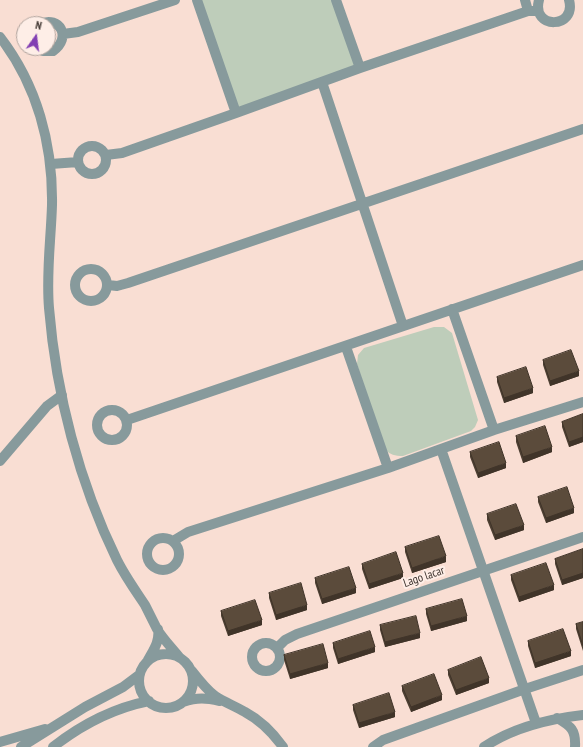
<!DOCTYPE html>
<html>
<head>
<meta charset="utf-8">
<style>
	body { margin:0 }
	#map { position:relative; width:583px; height:747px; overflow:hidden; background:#f9ded3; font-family:"PT Sans Narrow",sans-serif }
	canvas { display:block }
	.north { position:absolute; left:16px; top:16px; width:40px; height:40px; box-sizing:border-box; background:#feeee7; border:1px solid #b0a39d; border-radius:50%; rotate:14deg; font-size:11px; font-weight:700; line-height:16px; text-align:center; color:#3c322d }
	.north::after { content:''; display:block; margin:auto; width:14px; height:18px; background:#823fb3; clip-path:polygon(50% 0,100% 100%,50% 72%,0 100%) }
</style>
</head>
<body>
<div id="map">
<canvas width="583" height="747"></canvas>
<div class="north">N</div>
</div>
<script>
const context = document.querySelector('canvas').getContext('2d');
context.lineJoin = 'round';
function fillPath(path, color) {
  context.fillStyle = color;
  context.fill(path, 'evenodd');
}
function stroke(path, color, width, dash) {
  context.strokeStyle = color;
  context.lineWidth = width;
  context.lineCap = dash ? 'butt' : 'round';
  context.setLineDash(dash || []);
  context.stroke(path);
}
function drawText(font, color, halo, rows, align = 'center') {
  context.font = font + ' "PT Sans Narrow",sans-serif';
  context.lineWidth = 4;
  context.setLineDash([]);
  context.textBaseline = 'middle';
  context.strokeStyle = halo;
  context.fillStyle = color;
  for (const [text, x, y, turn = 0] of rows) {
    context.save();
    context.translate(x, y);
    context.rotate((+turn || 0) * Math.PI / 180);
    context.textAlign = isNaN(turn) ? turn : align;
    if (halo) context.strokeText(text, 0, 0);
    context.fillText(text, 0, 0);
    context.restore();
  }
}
const green = new Path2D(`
	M 197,0 L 336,0 L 360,68 L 236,113 Z
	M 434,327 L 444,327 L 452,333 L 478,420 L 475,427 L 471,431 L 403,456 C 395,456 390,455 385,449 L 357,364 L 358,355 L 364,348 Z`);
const minor = new Path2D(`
	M 197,0 L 236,113
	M 336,0 L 360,68
	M 525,0 L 528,11
	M 539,0 C 531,30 577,29 569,0
	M 63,34 L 78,32 L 175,0
	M 0,37 C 37,85 53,144 52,205 C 51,239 46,273 49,308 C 56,394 79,482 117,560 C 125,576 135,590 145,605 C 149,613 153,621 157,629 C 163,639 172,648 180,658
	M 38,48 L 43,51 L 53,51 C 72,38 60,15 40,24
	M 322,82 L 403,326
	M78 160a14 14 0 1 1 28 0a14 14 0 1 1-28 0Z
	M 106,155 L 122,153 L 236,113 L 360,68 L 528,11 L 538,11
	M 51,164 L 78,162
	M75 285a16 16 0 1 1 32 0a16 16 0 1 1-32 0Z
	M 108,285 L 117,286 L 128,283 L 583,129
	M 452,309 L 494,430
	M 346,347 L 388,468
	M97 425a15 15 0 1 1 30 0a15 15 0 1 1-30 0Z
	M 127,420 L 583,265
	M 441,449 L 536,723
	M 0,461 L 47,406 L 62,395
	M147 554a16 16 0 1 1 32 0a16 16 0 1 1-32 0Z
	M 173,541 L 188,532 L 388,468 L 494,430 L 583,402
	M252 657a14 14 0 1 1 28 0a14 14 0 1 1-28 0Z
	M 277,648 L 285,640 L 297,634 L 583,537
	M139 681a27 27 0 1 1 54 0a27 27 0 1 1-54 0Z
	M 148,660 C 154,649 160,641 158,629
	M 192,671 C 199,680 206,689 215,696 C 224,702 235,706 245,712 C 260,720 273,733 283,747
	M 183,702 C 198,697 206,698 220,701
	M 557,718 C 571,726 576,730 575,747
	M 0,742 L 45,729
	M 21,747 L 85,707 L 123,687 L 139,675
	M 53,747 C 81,725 114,708 149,701
	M 373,747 L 383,740 L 525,689 L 583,670
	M 484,747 C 514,727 548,719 583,715`);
const wall = new Path2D(`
	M 543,360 L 579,376 L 550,386 L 543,365 Z
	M 497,377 L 533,393 L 504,403 L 497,382 Z
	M 583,414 L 583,442 L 569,447 L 562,427 L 562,422 Z
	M 516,436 L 552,452 L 523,463 L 516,442 Z
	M 470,452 L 506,468 L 478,478 L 470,457 Z
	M 538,497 L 574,513 L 546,523 L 538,502 Z
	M 487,514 L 524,530 L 495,540 L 487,520 Z
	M 405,547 L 446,562 L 412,573 L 405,552 Z
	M 583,549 L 583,578 L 562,585 L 555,564 L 555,559 Z
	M 362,564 L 403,578 L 369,589 L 362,569 Z
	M 511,575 L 554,590 L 519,602 L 511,580 Z
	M 315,578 L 356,593 L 322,604 L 315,583 Z
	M 269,593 L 307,610 L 276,620 L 269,598 Z
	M 426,609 L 467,621 L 431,631 L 426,614 Z
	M 221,611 L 262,625 L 228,636 L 221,616 Z
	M 583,622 L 583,651 L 576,629 L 576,624 Z
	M 380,625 L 420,638 L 385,647 L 380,630 Z
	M 528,641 L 571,656 L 535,668 L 528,646 Z
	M 333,643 L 375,652 L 338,664 L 333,648 Z
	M 284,655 L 328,668 L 290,679 L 284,660 Z
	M 448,670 L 489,683 L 456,695 L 448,675 Z
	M 402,686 L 442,700 L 411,712 L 402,691 Z
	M 353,705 L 395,717 L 359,728 L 353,710 Z`);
const shadedWall = new Path2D(`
	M 579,371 L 579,376 L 550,386 L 550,381 Z
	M 533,388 L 533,393 L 504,403 L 504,398 Z
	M 583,437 L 583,442 L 569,447 L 569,442 Z
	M 552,447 L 552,452 L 523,463 L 523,457 Z
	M 506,463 L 506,468 L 478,478 L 478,473 Z
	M 574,508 L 574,513 L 546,523 L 546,518 Z
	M 524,525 L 524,530 L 495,540 L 495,535 Z
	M 446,556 L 446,562 L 412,573 L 412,568 Z
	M 403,573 L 403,578 L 369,589 L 369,584 Z
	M 583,573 L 583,578 L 562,585 L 562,580 Z
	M 554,585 L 554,590 L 519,602 L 519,597 Z
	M 356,588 L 356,593 L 322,604 L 322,599 Z
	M 307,605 L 307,610 L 276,620 L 276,615 Z
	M 467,616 L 467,621 L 431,631 L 431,626 Z
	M 262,620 L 262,625 L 228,636 L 228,631 Z
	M 420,633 L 420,638 L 385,647 L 385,642 Z
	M 375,647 L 375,652 L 338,664 L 338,659 Z
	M 571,651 L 571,656 L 535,668 L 535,663 Z
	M 328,663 L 328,668 L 290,679 L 290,674 Z
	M 489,678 L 489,683 L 456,695 L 456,690 Z
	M 442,695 L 442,700 L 411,712 L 411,707 Z
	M 395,712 L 395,717 L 359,728 L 359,723 Z`);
const building = new Path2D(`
	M 571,350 L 579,371 L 550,381 L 543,360 Z
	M 526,367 L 533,388 L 504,398 L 497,377 Z
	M 583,414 L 583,437 L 569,442 L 562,422 Z
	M 545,426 L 552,447 L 523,457 L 516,436 Z
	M 499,442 L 506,463 L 478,473 L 470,452 Z
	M 567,487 L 574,508 L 546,518 L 538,497 Z
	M 516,504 L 524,525 L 495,535 L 487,514 Z
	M 439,536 L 446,556 L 412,568 L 405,547 Z
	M 583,549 L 583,573 L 562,580 L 555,559 Z
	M 396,552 L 403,573 L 369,584 L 362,564 Z
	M 546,563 L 554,585 L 519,597 L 511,575 Z
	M 349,567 L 356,588 L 322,599 L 315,578 Z
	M 301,583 L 307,605 L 276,615 L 269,593 Z
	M 462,599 L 467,616 L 431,626 L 426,609 Z
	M 255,600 L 262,620 L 228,631 L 221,611 Z
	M 416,616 L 420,633 L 385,642 L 380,625 Z
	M 583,622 L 583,646 L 576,624 Z
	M 563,629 L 571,651 L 535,663 L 528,641 Z
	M 370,631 L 375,647 L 338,659 L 333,643 Z
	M 323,644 L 328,663 L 290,674 L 284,655 Z
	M 481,657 L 489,678 L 456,690 L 448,670 Z
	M 434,674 L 442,695 L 411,707 L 402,686 Z
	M 389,693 L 395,712 L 359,723 L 353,705 Z`);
const streetNames = [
	["Lago lacar",424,577,-19]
];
fillPath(green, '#becdba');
stroke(minor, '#879a9c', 10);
fillPath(wall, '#4e4033');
fillPath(shadedWall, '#403429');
fillPath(building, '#5b4b3b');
stroke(building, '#403429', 1);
drawText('12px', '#3c322d', '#feeee7', streetNames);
</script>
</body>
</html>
